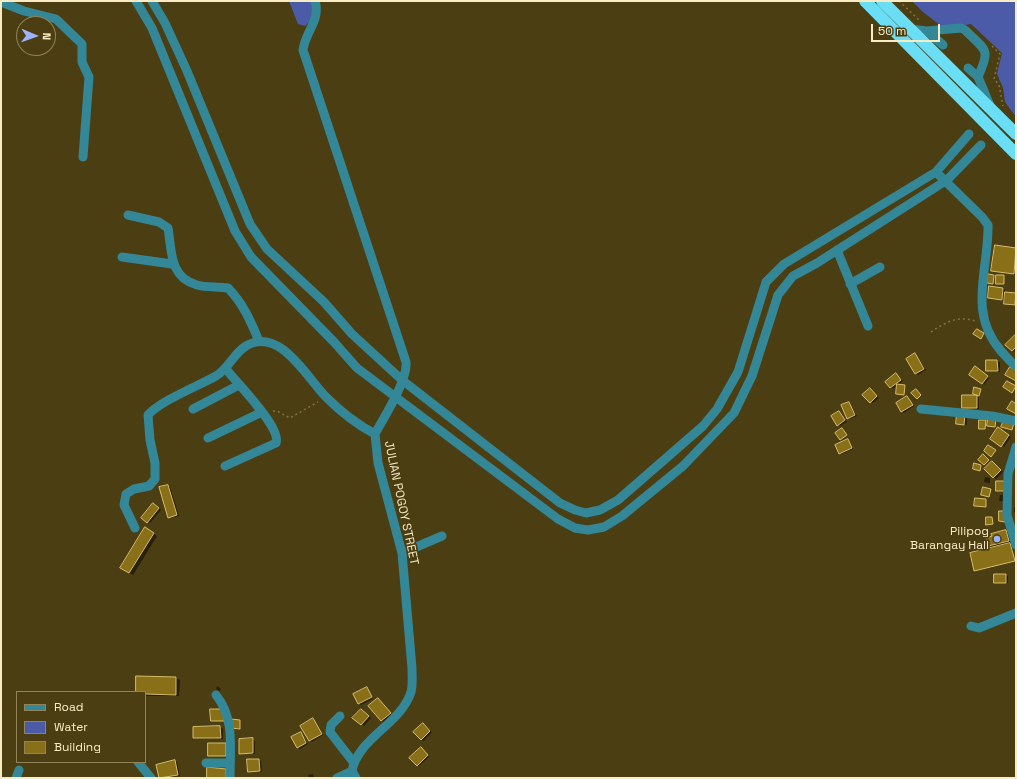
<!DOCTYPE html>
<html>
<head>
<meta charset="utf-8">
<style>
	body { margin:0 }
	#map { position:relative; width:1017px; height:779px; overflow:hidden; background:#4b3e12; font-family:"Space Grotesk",sans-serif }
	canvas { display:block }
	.frame { position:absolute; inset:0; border:2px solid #f9ecc5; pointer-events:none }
	.legend { position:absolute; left:16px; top:691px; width:130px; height:72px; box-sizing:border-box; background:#4b3e12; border:1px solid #91845a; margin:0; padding:5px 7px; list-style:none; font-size:12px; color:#f9ecc5 }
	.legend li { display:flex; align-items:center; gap:8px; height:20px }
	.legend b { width:20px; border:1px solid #91845a }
	.north { position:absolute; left:16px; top:16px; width:40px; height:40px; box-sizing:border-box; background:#4b3e12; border:1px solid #91845a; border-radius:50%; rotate:92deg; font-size:11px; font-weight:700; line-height:16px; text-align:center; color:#f9ecc5 }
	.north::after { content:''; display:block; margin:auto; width:14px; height:18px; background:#9fb3fd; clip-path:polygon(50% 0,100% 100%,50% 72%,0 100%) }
	.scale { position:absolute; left:871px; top:24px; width:69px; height:18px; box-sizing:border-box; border:2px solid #f9ecc5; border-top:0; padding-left:5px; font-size:12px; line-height:14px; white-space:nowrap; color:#f9ecc5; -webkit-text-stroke:3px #4b3e12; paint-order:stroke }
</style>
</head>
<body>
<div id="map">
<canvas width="1017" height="779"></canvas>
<div class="frame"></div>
<ul class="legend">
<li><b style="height:5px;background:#348797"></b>Road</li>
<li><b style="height:11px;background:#4b5ba7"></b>Water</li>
<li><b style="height:11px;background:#897018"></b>Building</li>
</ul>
<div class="north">N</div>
<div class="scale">50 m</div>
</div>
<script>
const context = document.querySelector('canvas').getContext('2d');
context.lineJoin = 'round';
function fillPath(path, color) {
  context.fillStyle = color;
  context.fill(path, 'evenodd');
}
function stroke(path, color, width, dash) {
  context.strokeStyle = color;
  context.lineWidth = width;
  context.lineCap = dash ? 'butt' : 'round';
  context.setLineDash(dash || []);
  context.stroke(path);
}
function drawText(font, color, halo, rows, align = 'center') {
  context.font = font + ' "Space Grotesk",sans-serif';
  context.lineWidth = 3.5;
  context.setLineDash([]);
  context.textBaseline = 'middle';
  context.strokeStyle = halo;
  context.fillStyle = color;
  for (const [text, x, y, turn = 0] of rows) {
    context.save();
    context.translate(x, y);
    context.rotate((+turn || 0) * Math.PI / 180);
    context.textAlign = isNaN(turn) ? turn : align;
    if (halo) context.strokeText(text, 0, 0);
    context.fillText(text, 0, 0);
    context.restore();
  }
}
const water = new Path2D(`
	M 289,1 L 313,1 L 314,17 L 305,26 L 298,24 Z
	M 912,1 L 1016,1 L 1016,117 L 1005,102 L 1003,88 L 997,74 L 1002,53 L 971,24 L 945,29 L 923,12 Z`);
const shadow = new Path2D(`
	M 995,247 L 1016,249 L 1016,275 L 992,270 Z
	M 990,287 L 1003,288 L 1005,290 L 1005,293 L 1016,294 L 1016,306 L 1007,305 L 1005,304 L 1005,301 L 989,298 Z
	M 1016,335 L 1016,353 L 1012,350 Z
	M 915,354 L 926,370 L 918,375 L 916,373 Z
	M 987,361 L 1000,362 L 1000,372 L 987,371 Z
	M 978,369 L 989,378 L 984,385 L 982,383 Z
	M 896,375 L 903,381 L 893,389 L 887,382 Z
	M 872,391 L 879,398 L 873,403 L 871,402 Z
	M 963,396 L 979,397 L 979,409 L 963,407 Z
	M 907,397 L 914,406 L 904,413 L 902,411 Z
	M 849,403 L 857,416 L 850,419 L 848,418 Z
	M 839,412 L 847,422 L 840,426 L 838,425 Z
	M 958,414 L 967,416 L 967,425 L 957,423 Z
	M 998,429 L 1011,437 L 1004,447 L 991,439 Z
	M 847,440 L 853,449 L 842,454 L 840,453 Z
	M 993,462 L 1003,472 L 996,479 L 986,469 Z
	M 985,477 L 990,478 L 990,483 L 984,482 Z
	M 168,486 L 170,487 L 179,516 L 171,518 L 169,517 Z
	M 1000,495 L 1004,495 L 1004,501 L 999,501 Z
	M 156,505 L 161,510 L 150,523 L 148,522 Z
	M 1014,507 L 1016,508 L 1016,513 L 1014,512 Z
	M 146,529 L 157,536 L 133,575 L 122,568 Z
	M 1006,531 L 1008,532 L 1011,542 L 1009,543 L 1011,544 L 1015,561 L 975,570 L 993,548 L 989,546 Z
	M 1006,575 L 1008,576 L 1008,583 L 995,582 Z
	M 176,678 L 180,680 L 179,696 L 145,696 L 145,692 L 137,692 Z
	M 217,686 L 221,689 L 220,691 L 216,689 Z
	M 367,688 L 373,699 L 361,705 L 359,703 Z
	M 378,699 L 392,715 L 384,722 L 381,720 Z
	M 363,711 L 371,718 L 364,726 L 362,724 Z
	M 313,719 L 323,735 L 312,742 L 309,740 Z
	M 425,725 L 432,732 L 424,741 L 421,740 Z
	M 220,727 L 223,729 L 223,739 L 194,738 L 194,728 Z
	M 301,734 L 308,744 L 300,749 L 297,747 Z
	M 253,739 L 255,741 L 255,754 L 240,753 Z
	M 423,750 L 429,757 L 419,766 L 417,765 Z
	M 259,760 L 261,761 L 262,772 L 249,771 Z
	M 174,761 L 177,762 L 180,776 L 160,778 L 157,766 Z
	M 313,774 L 314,778 L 309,778 L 308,775 Z`);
const building = new Path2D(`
	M 995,245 L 1016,248 L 1014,274 L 991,271 Z
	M 988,274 L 994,275 L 993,284 L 987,283 Z
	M 996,275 L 1004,275 L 1004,284 L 996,284 Z
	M 989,286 L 1003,288 L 1002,300 L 988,298 Z
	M 1005,292 L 1016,293 L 1015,305 L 1004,304 Z
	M 977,329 L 984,333 L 981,339 L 973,334 Z
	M 1016,334 L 1016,347 L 1012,351 L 1005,345 Z
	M 915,353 L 924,369 L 915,374 L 906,359 Z
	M 986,360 L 997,360 L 998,371 L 986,371 Z
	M 975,366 L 988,376 L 982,384 L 969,375 Z
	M 1010,367 L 1016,370 L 1016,381 L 1005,375 Z
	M 896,373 L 901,380 L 890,388 L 885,382 Z
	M 1007,381 L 1016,386 L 1012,393 L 1003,387 Z
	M 897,384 L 905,385 L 904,395 L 896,394 Z
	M 974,387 L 981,389 L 979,396 L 973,394 Z
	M 870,388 L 877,396 L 870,403 L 862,395 Z
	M 916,389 L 921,395 L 917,399 L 911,393 Z
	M 962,395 L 977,395 L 977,408 L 962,408 Z
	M 907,396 L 913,405 L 901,412 L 896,403 Z
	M 1012,401 L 1016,404 L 1016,414 L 1007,409 Z
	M 849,402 L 855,415 L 847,419 L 841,405 Z
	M 839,411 L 845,420 L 837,426 L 831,416 Z
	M 957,413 L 965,414 L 964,425 L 956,424 Z
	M 988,419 L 996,419 L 995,427 L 987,426 Z
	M 979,420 L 986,420 L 985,429 L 979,429 Z
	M 1004,420 L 1014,423 L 1012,430 L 1001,427 Z
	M 998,427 L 1009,435 L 1001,447 L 990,439 Z
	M 842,428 L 847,435 L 840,440 L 835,433 Z
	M 848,439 L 852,448 L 839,454 L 835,445 Z
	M 988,445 L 996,450 L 991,457 L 984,451 Z
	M 983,454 L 989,460 L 984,465 L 978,460 Z
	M 992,461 L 1001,470 L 993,478 L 984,469 Z
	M 974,463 L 981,465 L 980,471 L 973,469 Z
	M 996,481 L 1005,481 L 1004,491 L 996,491 Z
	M 168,485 L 177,515 L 168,518 L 159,487 Z
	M 983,487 L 991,489 L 989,497 L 981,495 Z
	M 975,498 L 986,499 L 986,507 L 974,506 Z
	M 153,503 L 159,508 L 147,523 L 141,518 Z
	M 999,511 L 1005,511 L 1005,522 L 999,521 Z
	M 986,517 L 992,517 L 993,524 L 986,525 Z
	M 145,527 L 154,533 L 129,573 L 120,568 Z
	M 1006,530 L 1009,541 L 988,546 L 986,538 L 992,536 L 991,534 Z
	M 1010,543 L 1015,561 L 974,571 L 970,553 Z
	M 994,574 L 1006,574 L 1006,583 L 994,583 Z
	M 136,676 L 176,677 L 176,695 L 145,694 L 145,692 L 136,692 Z
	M 367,687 L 372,697 L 358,704 L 353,694 Z
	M 378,698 L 391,713 L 381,721 L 368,706 Z
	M 210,709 L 224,709 L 224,721 L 211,721 Z
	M 361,709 L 369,716 L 361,725 L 352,718 Z
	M 313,718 L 322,734 L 309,741 L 300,726 Z
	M 231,719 L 240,720 L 240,729 L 231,728 Z
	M 423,723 L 430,731 L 421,740 L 413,732 Z
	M 220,726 L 221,738 L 193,738 L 193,727 Z
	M 301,732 L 306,743 L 297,748 L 291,737 Z
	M 253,738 L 253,753 L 239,754 L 239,739 Z
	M 208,743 L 226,743 L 226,756 L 208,756 Z
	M 421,747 L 428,755 L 417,766 L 409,758 Z
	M 247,759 L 259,759 L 260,771 L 248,772 Z
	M 175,760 L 178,775 L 159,778 L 156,765 Z
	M 207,767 L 226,769 L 226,778 L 207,778 Z`);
const path = new Path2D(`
	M 899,1 L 919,20
	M 992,46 L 1000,54 L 994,79 L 999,85 L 1003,106
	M 931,332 C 944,323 958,315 975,321
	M 273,411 L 277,411 L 290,418 L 318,402`);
const minor = new Path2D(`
	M 136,1 L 152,28 L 235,231 L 251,257 L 334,342 L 357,368 L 558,519 L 575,528 L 588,530 L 604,527 L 622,516 L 683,466 L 734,413 L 752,376 L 778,295 L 793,276 L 817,263 L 947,180 L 981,145
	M 152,1 L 165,23 L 187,71 L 250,224 L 267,249 L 324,302 L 352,334 L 402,380 L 560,503 L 575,510 L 586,513 L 600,510 L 618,500 L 703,426 L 717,409 L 738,372 L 766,282 L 784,264 L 936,172 L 969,134
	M 315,1 C 321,20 305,32 303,50 L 406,362 C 408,380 384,417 375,434
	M 1,2 L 24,11 L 56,19 L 82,44 L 82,62 L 89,77 L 83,157
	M 910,29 L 927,31 L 961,28 L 965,30 C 986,51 991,48 978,77
	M 927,31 L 943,45
	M 968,68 L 978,77 L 991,108
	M 936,172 L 982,217 L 988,225 C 989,269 967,312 1001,351 C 1006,356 1010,362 1016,366
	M 128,215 L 159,222 L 168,228 C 172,251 169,277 197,285 C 207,288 218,286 228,288 C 243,303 251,322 259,341
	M 837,250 L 868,326
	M 122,257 L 172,264
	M 850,284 L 880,267
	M 193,409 L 239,385
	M 921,409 L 992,416 L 1016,421
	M 208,438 L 262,412
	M 1016,447 L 1008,474 L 1007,515 L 1016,545
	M 225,466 L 276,443 C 282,428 236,382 226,369
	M 135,528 L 124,505 L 126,494 L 134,489 L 149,486 L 155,479 L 155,463 L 150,440 L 148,415 C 160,401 198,386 216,376 C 229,368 234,353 246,346 C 280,326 307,378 326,397 C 341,412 356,424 375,434
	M 402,553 L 442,536
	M 971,626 L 979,628 L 1016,613
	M 216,695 C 235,718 230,749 230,778
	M 340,716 L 331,725 L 330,732 L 354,763
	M 138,762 L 151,778
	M 206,763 L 230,763
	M 16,778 L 19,770
	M 337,778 L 352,771
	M 356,778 L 352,771 C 358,738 401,724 411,692 C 413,685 412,676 412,668 L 402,553 L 378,463 L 375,434`);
const highway = new Path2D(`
	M 865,1 L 1016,154
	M 882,1 L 1016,134`);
const markers = [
	[997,539,4,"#9fb3fd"]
];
const streetNames = [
	["JULIAN POGOY STREET",401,503,78]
];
const poiNames = [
	["Pilipog",989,532],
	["Barangay Hall",989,546]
];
fillPath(water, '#4b5ba7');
fillPath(shadow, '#0007');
fillPath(building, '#897018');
stroke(building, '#d6bc6b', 1);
stroke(path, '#807349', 1.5, [2, 3]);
stroke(minor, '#348797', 9);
stroke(highway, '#69def5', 12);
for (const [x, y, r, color] of markers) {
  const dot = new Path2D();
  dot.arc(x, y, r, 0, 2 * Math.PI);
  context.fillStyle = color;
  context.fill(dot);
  stroke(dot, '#4b3e12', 1.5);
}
drawText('12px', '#f9ecc5', '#4b3e12', streetNames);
drawText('12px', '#f9ecc5', '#4b3e12', poiNames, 'right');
</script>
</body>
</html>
